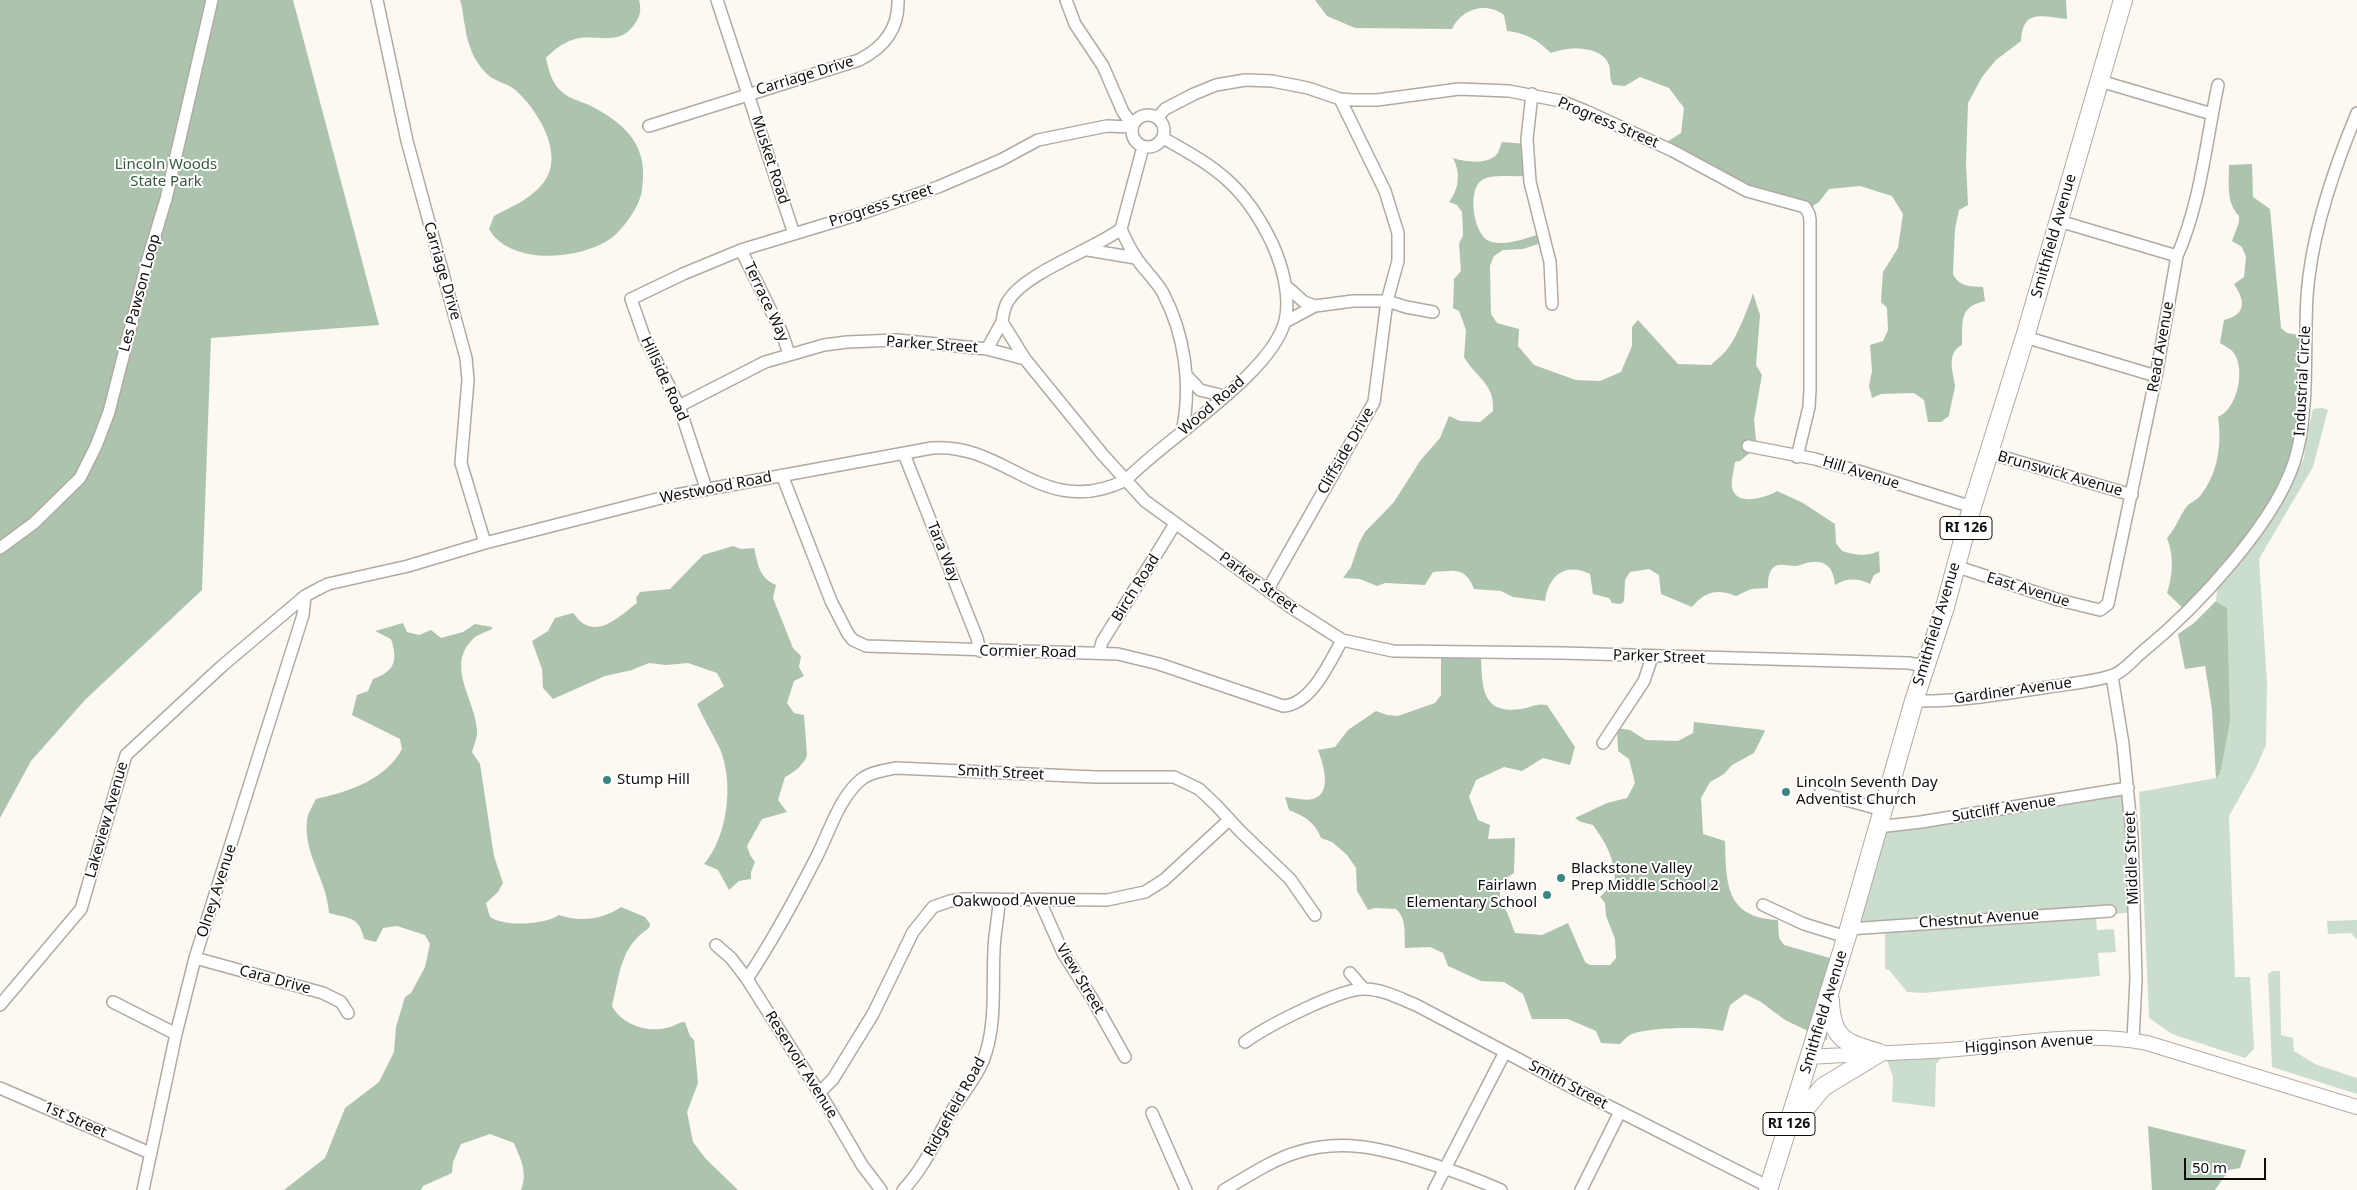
<!DOCTYPE html>
<html>
<head>
<meta charset="utf-8">
<style>
	body { margin:0 }
	#map { position:relative; width:2357px; height:1190px; overflow:hidden; background:#fef8f2; font-family:"Noto Sans",sans-serif }
	canvas { display:block }
	.scale { position:absolute; left:2184px; top:1158px; width:82px; height:22px; box-sizing:border-box; border:2px solid #110e0c; border-top:0; padding-left:6px; font-size:15px; line-height:18px; white-space:nowrap; color:#110e0c; -webkit-text-stroke:4px #fff; paint-order:stroke }
</style>
</head>
<body>
<div id="map">
<canvas width="2357" height="1190"></canvas>
<div class="scale">50 m</div>
</div>
<script>
const context = document.querySelector('canvas').getContext('2d');
context.lineJoin = 'round';
function fillPath(path, color) {
  context.fillStyle = color;
  context.fill(path, 'evenodd');
}
function stroke(path, color, width, dash) {
  context.strokeStyle = color;
  context.lineWidth = width;
  context.lineCap = dash ? 'butt' : 'round';
  context.setLineDash(dash || []);
  context.stroke(path);
}
function drawText(font, color, halo, rows, align = 'center') {
  context.font = font + ' "Noto Sans",sans-serif';
  context.lineWidth = 4;
  context.setLineDash([]);
  context.textBaseline = 'middle';
  context.strokeStyle = halo;
  context.fillStyle = color;
  for (const [text, x, y, turn = 0] of rows) {
    context.save();
    context.translate(x, y);
    context.rotate((+turn || 0) * Math.PI / 180);
    context.textAlign = isNaN(turn) ? turn : align;
    if (halo) context.strokeText(text, 0, 0);
    context.fillText(text, 0, 0);
    context.restore();
  }
}
const green = new Path2D(`
	M 2322,408 L 2328,410 L 2313,467 L 2259,559 L 2267,683 L 2266,745 L 2256,768 L 2229,816 L 2235,977 L 2250,977 L 2254,1049 L 2245,1058 L 2172,1034 L 2149,1018 L 2139,792 L 2216,778 L 2220,774 L 2222,759 L 2227,608 L 2216,601 L 2219,576 L 2240,557 L 2274,517 L 2288,492 L 2304,458 L 2306,440 L 2313,409 Z
	M 2128,788 L 2133,912 L 2096,916 L 2097,930 L 2114,929 L 2116,952 L 2098,953 L 2100,976 L 1923,993 L 1907,992 L 1889,970 L 1885,969 L 1885,933 L 1847,934 L 1878,827 Z
	M 2357,920 L 2357,940 L 2351,933 L 2328,934 L 2327,921 Z
	M 2273,971 L 2280,971 L 2281,1035 L 2293,1038 L 2294,1051 L 2315,1064 L 2357,1078 L 2357,1094 L 2272,1067 L 2268,974 Z
	M 1948,1050 L 1936,1064 L 1935,1107 L 1892,1102 L 1893,1077 L 1884,1052 Z`);
const forest = new Path2D(`
	M 0,0 L 293,0 L 379,325 L 211,338 L 202,590 L 85,700 L 31,761 L 0,818 Z
	M 460,0 L 639,0 C 641,8 641,15 636,22 C 620,49 595,32 572,40 C 561,44 554,50 546,58 C 549,71 551,82 562,92 C 568,98 580,101 589,105 C 626,124 649,145 642,190 C 640,206 623,230 610,239 C 579,260 510,266 489,229 L 494,216 C 513,206 531,199 544,182 C 566,154 536,107 514,89 C 506,83 494,81 487,74 C 474,62 467,43 465,26 C 463,18 463,8 460,0 Z
	M 1315,0 L 2066,0 L 2067,19 C 2042,17 2023,8 2021,41 L 1996,60 L 1982,77 L 1968,103 L 1966,163 L 1968,205 L 1959,210 L 1955,229 L 1953,274 C 1959,287 1970,286 1983,287 L 1985,301 C 1958,307 1963,322 1962,345 C 1946,353 1953,372 1955,385 C 1955,390 1950,408 1949,416 L 1941,422 L 1928,422 L 1924,400 L 1914,393 L 1881,394 L 1872,398 L 1869,386 L 1872,371 L 1870,345 L 1883,341 L 1888,330 L 1887,308 L 1881,302 L 1883,272 L 1898,248 L 1903,214 L 1892,196 L 1860,186 L 1829,189 L 1819,202 L 1805,211 L 1659,147 L 1681,133 L 1684,108 L 1669,88 L 1640,77 L 1625,86 L 1613,85 C 1609,79 1611,72 1609,65 C 1602,45 1568,46 1551,53 C 1537,40 1527,33 1507,31 L 1504,15 C 1486,1 1461,9 1452,29 L 1355,28 L 1327,16 Z
	M 1502,142 L 1527,144 L 1524,176 C 1512,177 1492,174 1482,180 C 1467,189 1473,234 1489,241 C 1505,247 1527,238 1542,233 L 1544,242 L 1523,249 L 1503,250 L 1494,256 L 1490,266 L 1491,314 L 1497,323 L 1519,329 L 1518,346 L 1534,365 L 1576,380 L 1600,381 L 1621,372 L 1632,346 L 1632,327 L 1638,320 L 1678,364 L 1711,365 C 1716,360 1724,354 1728,348 C 1736,339 1750,304 1753,293 L 1760,315 L 1756,365 L 1762,375 L 1754,420 L 1756,440 L 1759,445 L 1740,461 L 1735,462 C 1734,470 1731,480 1732,487 C 1735,507 1766,498 1777,491 L 1803,503 L 1835,524 L 1836,543 L 1842,551 C 1855,555 1866,557 1879,551 L 1880,572 L 1874,575 L 1870,584 C 1858,578 1847,578 1835,585 C 1833,566 1826,559 1806,563 C 1802,564 1799,566 1795,566 C 1787,566 1778,562 1772,569 C 1768,574 1768,582 1768,588 L 1751,589 L 1736,596 C 1717,588 1704,592 1692,607 L 1661,594 L 1659,575 L 1649,569 L 1630,572 L 1625,580 L 1624,601 L 1621,604 L 1612,603 L 1609,598 L 1593,594 L 1590,574 C 1565,562 1549,575 1545,601 L 1513,597 L 1501,591 L 1474,589 C 1465,566 1454,571 1433,572 L 1425,585 L 1385,583 L 1377,586 L 1360,579 L 1343,578 L 1351,567 L 1359,543 L 1365,532 L 1394,502 L 1420,461 L 1440,438 L 1449,416 L 1460,421 L 1480,422 L 1493,411 C 1495,383 1476,378 1464,357 L 1466,330 L 1459,311 L 1453,308 L 1454,279 L 1461,271 L 1459,244 L 1463,235 L 1462,212 L 1457,205 L 1449,202 C 1459,189 1461,173 1453,158 C 1465,162 1488,165 1497,154 C 1499,152 1500,146 1502,142 Z
	M 2252,164 L 2253,197 L 2270,209 L 2281,328 L 2287,333 L 2305,336 L 2304,398 L 2283,488 L 2187,612 L 2167,593 C 2173,575 2174,556 2167,538 C 2177,527 2180,514 2188,505 C 2191,502 2197,500 2200,496 C 2218,474 2222,444 2218,417 C 2238,409 2246,367 2233,352 C 2230,348 2224,346 2220,343 L 2224,320 C 2247,314 2245,301 2234,284 L 2244,277 L 2246,257 L 2242,247 L 2232,241 L 2239,222 L 2239,216 C 2226,203 2229,183 2229,165 Z
	M 733,546 L 741,549 L 754,548 C 758,564 759,578 776,585 L 773,598 L 793,648 L 801,656 L 799,667 L 804,676 L 794,681 L 787,703 L 794,713 L 804,715 L 807,755 C 805,764 793,773 785,777 L 778,800 L 787,812 L 762,819 L 747,846 L 750,855 L 755,862 L 751,872 L 751,879 L 739,881 L 729,890 L 718,870 L 704,864 C 728,836 734,783 720,749 C 713,734 704,720 697,704 L 724,686 L 717,673 L 688,663 L 666,665 L 649,663 L 632,670 L 605,676 L 553,699 L 543,688 L 542,669 L 532,641 L 548,631 L 555,618 L 573,613 C 576,616 580,622 584,624 C 603,635 623,613 637,603 L 636,598 L 640,592 L 670,589 L 703,555 Z
	M 2216,601 L 2227,608 L 2230,721 L 2220,774 L 2216,778 L 2212,709 L 2205,666 L 2185,669 L 2178,634 L 2194,623 Z
	M 403,623 L 407,632 L 419,635 L 431,630 L 441,638 L 463,632 L 475,624 L 492,627 L 492,629 C 486,632 476,635 472,640 C 446,666 475,700 477,729 C 478,736 474,745 472,752 L 480,764 L 494,856 L 503,883 L 498,892 L 486,903 L 490,917 C 505,927 544,925 559,915 C 579,922 603,920 621,907 L 645,917 L 650,924 L 649,928 C 620,947 620,974 612,1006 C 621,1024 647,1033 666,1028 C 673,1027 678,1022 685,1022 L 690,1036 L 694,1040 L 698,1083 L 687,1112 L 693,1142 L 706,1159 L 738,1190 L 521,1190 C 528,1173 521,1160 514,1143 L 490,1134 L 461,1144 L 453,1162 L 452,1173 L 423,1186 L 421,1190 L 284,1190 L 325,1158 L 345,1108 L 379,1082 L 394,1052 L 396,1027 L 405,997 L 411,993 L 425,967 L 430,944 L 425,935 L 397,926 L 383,928 L 376,942 L 364,939 C 359,916 350,919 329,913 C 327,880 303,854 307,820 C 308,813 313,805 316,799 C 349,792 386,779 402,749 L 400,739 L 352,715 L 357,695 L 368,691 L 373,679 C 395,671 398,661 391,639 L 375,631 Z
	M 1441,656 L 1481,656 C 1482,686 1481,715 1521,709 C 1533,707 1535,703 1547,705 L 1575,747 L 1570,765 L 1543,758 L 1522,771 L 1504,767 L 1476,780 L 1469,797 L 1478,820 L 1490,825 L 1488,839 L 1515,838 L 1514,873 L 1500,882 L 1500,903 L 1507,912 L 1515,933 L 1542,935 L 1568,923 L 1585,962 L 1590,965 L 1610,965 L 1616,958 L 1615,939 L 1606,916 L 1605,903 L 1600,897 L 1615,882 C 1614,857 1607,845 1593,825 L 1581,822 L 1575,818 L 1607,803 L 1627,798 L 1635,783 L 1629,759 L 1618,751 L 1617,728 L 1630,730 L 1646,740 L 1678,741 L 1693,733 L 1694,722 L 1764,730 L 1765,731 L 1754,753 L 1732,765 L 1724,774 L 1710,782 L 1701,798 L 1703,834 L 1725,841 C 1726,884 1726,918 1778,920 L 1779,938 L 1784,945 L 1837,960 L 1827,1024 L 1827,1040 L 1785,1020 L 1761,1002 L 1745,994 L 1730,1005 L 1723,1031 C 1706,1026 1648,1027 1632,1034 C 1627,1036 1623,1041 1620,1044 L 1601,1043 L 1596,1031 L 1568,1019 L 1532,1019 L 1523,994 L 1504,982 L 1481,981 L 1448,966 L 1443,953 L 1430,947 L 1405,948 C 1404,933 1407,919 1396,909 L 1375,908 L 1368,910 L 1357,891 L 1356,868 L 1347,855 L 1332,842 L 1321,838 C 1315,822 1304,816 1289,810 L 1285,797 C 1293,798 1305,801 1313,799 C 1333,793 1323,764 1318,750 L 1335,747 L 1348,730 L 1376,711 L 1387,715 L 1398,716 L 1435,703 L 1441,695 Z
	M 2148,1126 L 2246,1150 L 2240,1168 L 2229,1170 L 2215,1190 L 2152,1190 Z`);
const minor = new Path2D(`
	M 377,0 L 407,141 L 466,358 L 468,380 L 461,463 L 485,543
	M 717,0 L 794,234
	M 1066,0 L 1075,24 L 1103,66 L 1123,112 L 1132,124
	M 2100,81 L 2212,114
	M 1532,94 L 1527,139 L 1530,182 L 1550,262 L 1552,304
	M1132 131a16 16 0 1 1 32 0a16 16 0 1 1-32 0Z
	M 1158,117 L 1165,109 L 1194,94 L 1216,85 L 1245,80 L 1272,81 L 1308,88 L 1340,99 L 1354,100 L 1377,100 L 1459,89 L 1509,91 L 1561,101 L 1586,111 L 1673,151 L 1747,191 L 1805,207 L 1809,214 L 1810,220 L 1810,389 L 1809,407 L 1797,457
	M 649,126 L 859,60 C 883,48 899,29 898,0
	M 2059,221 L 2177,256
	M 1121,229 C 1125,238 1129,247 1135,256 C 1143,269 1155,279 1163,293 C 1185,335 1192,386 1182,432
	M 1121,229 L 1143,147
	M 741,250 L 782,333 L 789,354
	M 1088,250 L 1136,258
	M 1285,285 L 1304,302 L 1315,306 L 1353,301 L 1387,301 L 1406,307 L 1433,312
	M 1285,322 L 1315,306
	M 2025,337 L 2156,376
	M 987,349 L 1002,322
	M 1025,359 L 1002,322 C 1003,315 1004,307 1008,301 C 1026,272 1091,251 1121,229
	M 1187,376 L 1200,390 L 1224,396
	M 679,406 L 765,362 L 824,345 L 847,342 L 897,340 L 987,349 L 1025,359 L 1103,455 L 1145,501 L 1292,608 L 1342,640 L 1393,651 L 1562,653 L 1909,663 L 1925,666
	M 1748,446 L 1815,459 L 1858,471 L 1972,507
	M 1989,453 L 2132,495
	M 904,454 L 977,638 L 980,651
	M 782,475 L 831,601 L 848,634 L 853,640 L 866,646 L 1118,654 L 1159,664 L 1283,706 C 1311,705 1330,662 1342,640
	M 706,488 L 679,406 L 644,336 L 631,299 L 683,274 L 741,250 L 863,213 L 938,187 L 1001,160 L 1038,140 L 1107,126 L 1132,127
	M 0,548 L 34,523 L 80,478 L 96,446 L 109,412 L 149,255 L 166,199 L 212,0
	M 1955,566 L 2059,600 L 2100,610 L 2108,604 L 2156,376 L 2177,256 C 2201,202 2206,141 2218,85
	M 1268,589 L 1374,402 L 1387,301 L 1398,261 L 1398,233 L 1385,191 L 1340,99
	M 1099,653 L 1102,642 L 1175,524
	M 2112,676 L 2123,744 L 2132,836 L 2136,979 L 2133,1040
	M 1914,701 C 1959,702 2003,694 2048,687 C 2068,684 2091,682 2111,676 C 2122,673 2132,661 2141,653 C 2194,610 2281,519 2297,452 C 2309,405 2304,346 2307,296 C 2311,237 2334,168 2357,113
	M 1603,743 L 1644,681 L 1652,657
	M 1820,793 L 1883,810
	M 1878,827 L 1921,822 L 2128,788
	M 1039,899 L 1063,953 L 1093,1000 L 1125,1057
	M 1763,905 L 1804,924 L 1846,937
	M 1849,929 L 2110,911
	M 716,945 L 731,958 L 747,979 L 827,1105 L 862,1165 L 881,1190
	M 195,958 L 323,993 L 341,1002 L 348,1013
	M 1350,973 L 1364,989
	M 747,979 C 773,940 794,901 815,860 C 829,834 839,796 863,778 C 872,772 885,770 896,768 L 1095,777 L 1174,777 L 1199,789 L 1216,805 L 1241,832 L 1290,879 L 1315,915
	M 113,1002 L 176,1034
	M 0,1005 L 81,909 L 126,755 L 222,666 L 305,596 L 318,589 L 328,584 L 408,566 L 485,543 L 665,497 L 932,448 C 1007,442 1043,521 1126,480 C 1166,438 1271,375 1285,321 C 1291,296 1282,265 1272,243 C 1244,185 1217,168 1163,138
	M 1245,1042 C 1267,1026 1339,989 1364,989 C 1382,989 1399,998 1416,1005 L 1575,1089 L 1769,1187
	M 0,1088 L 150,1153
	M 819,1093 L 833,1079 L 873,1014 L 913,932 L 933,907 L 950,901 L 964,899 L 1107,900 L 1145,892 L 1164,880 L 1229,820
	M 1152,1113 L 1186,1190
	M 143,1190 L 176,1034 L 195,958 L 303,615 L 305,596
	M 903,1190 C 924,1168 935,1142 949,1116 C 959,1097 975,1081 983,1061 C 997,1025 992,989 994,951 C 994,934 999,916 999,899
	M 1224,1190 C 1247,1177 1270,1161 1295,1153 C 1340,1138 1381,1148 1425,1162 C 1451,1170 1476,1179 1501,1190
	M 1434,1190 L 1505,1052
	M 1581,1190 L 1620,1112`);
const tertiary = new Path2D(`
	M 1810,1057 C 1856,1054 1901,1053 1947,1050 C 2014,1045 2080,1030 2147,1043 L 2357,1107`);
const primary = new Path2D(`
	M 1830,1000 C 1831,1039 1845,1043 1879,1053
	M 1795,1121 L 1823,1087 L 1879,1053
	M 1768,1190 L 1849,929 L 1914,701 L 1945,607 L 1972,507 L 2025,337 L 2123,0`);
const markers = [
	[607,780,5,"#3d8582"],
	[1786,792,5,"#3d8582"],
	[1561,878,5,"#3d8582"],
	[1547,895,5,"#3d8582"]
];
const shields = [
	[1966,528,52],
	[1789,1124,52]
];
const shieldNames = [
	["RI 126",1966,528],
	["RI 126",1789,1124]
];
const streetNames = [
	["Carriage Drive",805,76,-17],
	["Progress Street",1608,123,23],
	["Musket Road",770,160,72],
	["Progress Street",881,206,-18],
	["Smithfield Avenue",2054,236,-74],
	["Carriage Drive",442,271,74],
	["Les Pawson Loop",140,293,-75],
	["Terrace Way",766,302,65],
	["Parker Street",932,345,4],
	["Read Avenue",2161,347,-80],
	["Hillside Road",664,379,65],
	["Industrial Circle",2303,381,-87],
	["Wood Road",1212,406,-41],
	["Cliffside Drive",1346,451,-60],
	["Hill Avenue",1861,473,17],
	["Brunswick Avenue",2060,474,16],
	["Westwood Road",716,488,-11],
	["Tara Way",943,552,68],
	["Parker Street",1258,583,36],
	["Birch Road",1136,588,-58],
	["East Avenue",2028,590,17],
	["Smithfield Avenue",1937,624,-73],
	["Cormier Road",1028,652,1],
	["Parker Street",1659,657,2],
	["Gardiner Avenue",2013,691,-8],
	["Smith Street",1001,773,3],
	["Sutcliff Avenue",2004,809,-9],
	["Lakeview Avenue",107,820,-74],
	["Middle Street",2132,858,-92],
	["Olney Avenue",217,891,-72],
	["Oakwood Avenue",1014,901,-1],
	["Chestnut Avenue",1979,919,-4],
	["View Street",1080,979,59],
	["Cara Drive",275,980,15],
	["Smithfield Avenue",1824,1012,-73],
	["Higginson Avenue",2029,1044,-4],
	["Reservoir Avenue",801,1065,58],
	["Smith Street",1568,1085,28],
	["Ridgefield Road",955,1107,-61],
	["1st Street",75,1120,24]
];
const parkNames = [
	["Lincoln Woods",166,165],
	["State Park",166,182]
];
const poiNames = [
	["Stump Hill",617,780],
	["Lincoln Seventh Day",1796,783],
	["Adventist Church",1796,800],
	["Blackstone Valley",1571,869],
	["Prep Middle School 2",1571,886],
	["Fairlawn",1537,886,"right"],
	["Elementary School",1537,903,"right"]
];
fillPath(green, '#cbdecd');
fillPath(forest, '#acc4ae');
stroke(minor, '#b1aaa3', 14);
stroke(tertiary, '#b1aaa3', 16);
stroke(primary, '#b1aaa3', 20);
stroke(minor, '#fff', 11);
stroke(tertiary, '#fff', 14);
stroke(primary, '#fff', 18);
for (const [x, y, r, color] of markers) {
  const dot = new Path2D();
  dot.arc(x, y, r, 0, 2 * Math.PI);
  context.fillStyle = color;
  context.fill(dot);
  stroke(dot, '#fff', 2);
}
for (const [x, y, w] of shields) {
  const box = new Path2D();
  box.roundRect(x - w / 2, y - 11.5, w, 23, 4);
  context.fillStyle = '#fff';
  context.fill(box);
  stroke(box, '#110e0c', 1);
}
drawText('bold 14px', '#110e0c', null, shieldNames);
drawText('15px', '#110e0c', '#fff', streetNames);
drawText('15px', '#335a39', '#fff', parkNames);
drawText('15px', '#110e0c', '#fff', poiNames, 'left');
</script>
</body>
</html>
